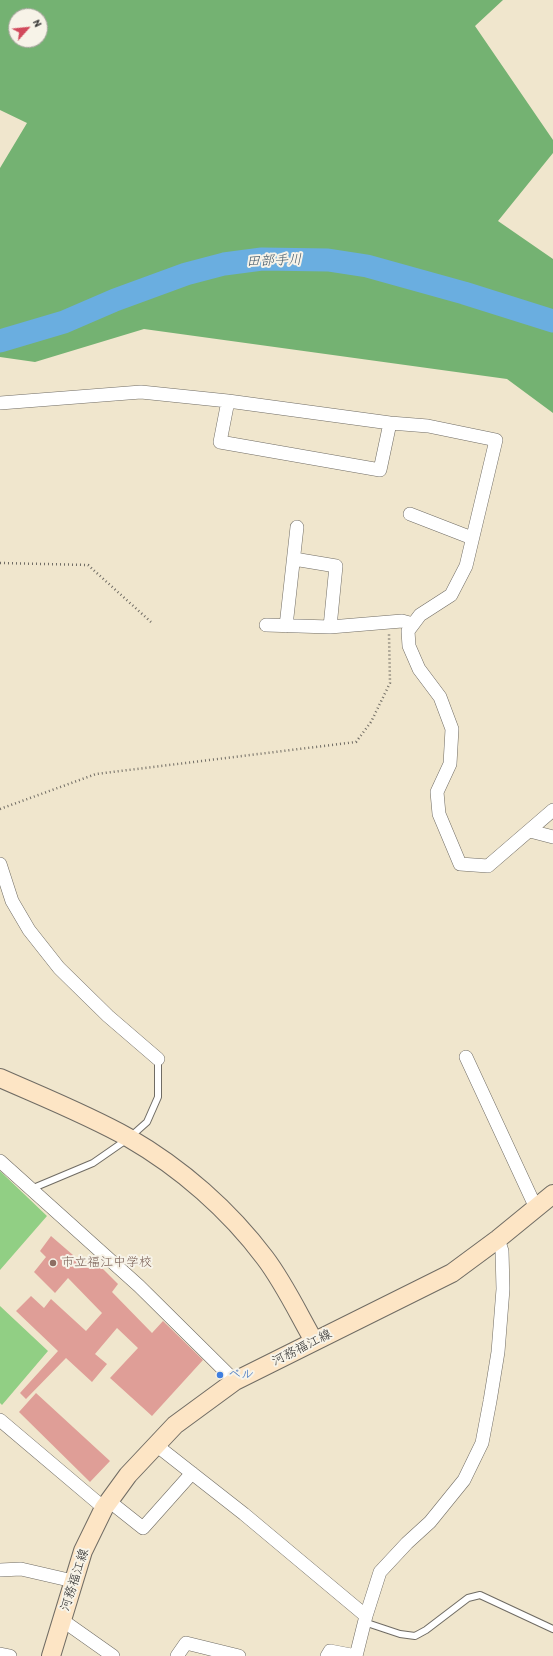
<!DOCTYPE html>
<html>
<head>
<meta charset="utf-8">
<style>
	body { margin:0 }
	#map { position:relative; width:553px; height:1656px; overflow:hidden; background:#f0e6cd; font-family:"Patrick Hand",sans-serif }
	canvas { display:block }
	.north { position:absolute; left:8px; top:8px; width:40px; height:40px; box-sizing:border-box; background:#f7f3e8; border:1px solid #a5a39c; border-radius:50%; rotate:63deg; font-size:11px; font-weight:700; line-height:16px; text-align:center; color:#2b2b2b }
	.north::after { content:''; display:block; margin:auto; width:14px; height:18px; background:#d1495b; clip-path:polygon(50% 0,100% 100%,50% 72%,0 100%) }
</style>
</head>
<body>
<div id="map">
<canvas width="553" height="1656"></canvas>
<div class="north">N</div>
</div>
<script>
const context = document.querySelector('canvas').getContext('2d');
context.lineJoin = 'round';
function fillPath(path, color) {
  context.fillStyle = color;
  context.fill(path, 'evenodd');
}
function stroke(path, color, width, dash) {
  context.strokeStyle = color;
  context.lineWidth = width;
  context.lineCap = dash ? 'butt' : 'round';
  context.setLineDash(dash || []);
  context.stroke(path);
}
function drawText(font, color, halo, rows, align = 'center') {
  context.font = font + ' "Patrick Hand","Klee One",sans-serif';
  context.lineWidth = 4;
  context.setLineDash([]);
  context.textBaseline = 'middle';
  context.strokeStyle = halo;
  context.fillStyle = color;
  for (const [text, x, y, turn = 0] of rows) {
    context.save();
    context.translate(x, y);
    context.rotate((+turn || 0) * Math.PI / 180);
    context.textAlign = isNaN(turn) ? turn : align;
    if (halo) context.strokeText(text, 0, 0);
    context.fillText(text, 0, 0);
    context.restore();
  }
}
const green = new Path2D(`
	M 0,1171 L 47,1216 L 0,1270 Z
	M 0,1306 L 48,1351 L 2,1405 L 0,1403 Z`);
const forest = new Path2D(`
	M 0,0 L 503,0 L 475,26 L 553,140 L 553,153 L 498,221 L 553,259 L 553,413 L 507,379 L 144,329 L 35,362 L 0,357 L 0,168 L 27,123 L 0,110 ZM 16,16 L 40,16 L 40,40 L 16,40 Z`);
const river = new Path2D(`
	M 0,341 L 64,322 L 115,300 L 186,274 L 224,264 L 262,259 L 328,260 L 367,266 L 464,293 L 553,321`);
const building = new Path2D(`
	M 51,1236 L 88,1268 L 95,1261 L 118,1284 L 112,1292 L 152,1333 L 163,1321 L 203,1360 L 152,1416 L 110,1378 L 138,1348 L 117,1328 L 95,1354 L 107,1364 L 92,1382 L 66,1358 L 26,1399 L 20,1393 L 58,1351 L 16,1311 L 31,1296 L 44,1308 L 51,1299 L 86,1331 L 102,1313 L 68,1278 L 55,1293 L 34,1272 L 46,1257 L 40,1251 Z
	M 36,1393 L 110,1461 L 90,1482 L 19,1412 Z`);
const path = new Path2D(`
	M 0,563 L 88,565 L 151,622
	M 0,809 L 96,774 L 356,742 L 371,722 L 390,683 L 389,634`);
const lane = new Path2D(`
	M 31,1189 L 93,1163 L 129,1138 L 147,1122 L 158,1097 L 158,1059
	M 364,1622 L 400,1634 L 415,1636 L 426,1630 L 468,1598 L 480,1595 L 553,1629`);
const street = new Path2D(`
	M 228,401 L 220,442 L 380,470 L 390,423
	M 0,403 L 141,392 L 228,401 L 390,423 L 428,426 L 496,440 L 466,566 L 451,595 L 420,615 L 408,631 L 409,646 L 419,669 L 440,697 L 452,729 L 450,764 L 437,792 L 439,814 L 460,864 L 488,866 L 553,810
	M 410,514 L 472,538
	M 294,559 L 336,566 L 330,627
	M 266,625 L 330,627 L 402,621 L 413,624
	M 286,626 L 297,527
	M 530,831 L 553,837
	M 0,864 L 12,901 L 29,930 L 59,968 L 108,1016 L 158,1059
	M 466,1057 L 536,1208
	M 0,1161 L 139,1286 L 235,1381
	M 0,1420 L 104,1508
	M 156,1445 L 244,1514 L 366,1616
	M 109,1501 L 143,1528 L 192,1473
	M 0,1570 L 21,1569 L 73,1581
	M 62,1620 L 113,1656
	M 0,1654 L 10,1656
	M 177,1656 L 186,1643 L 239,1656
	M 327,1656 L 330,1651 L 356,1656
	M 356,1656 L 366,1616 L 380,1572 L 407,1543 L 430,1522 L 464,1480 L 482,1443 L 490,1401 L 498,1352 L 503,1289 L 502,1251 L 498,1239`);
const secondary = new Path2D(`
	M 0,1078 C 43,1097 88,1115 129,1138 C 181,1168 229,1210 265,1258 C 284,1283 298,1313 314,1341
	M 51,1656 L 83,1551 L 104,1508 L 128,1475 L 175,1425 L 235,1381 L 452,1273 L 498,1239 L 553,1194`);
const markers = [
	[53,1263,4,"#8d6e63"],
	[220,1375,4,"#3f7fe0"]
];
const educationNames = [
	["市立福江中学校",61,1263]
];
const streetNames = [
	["河務福江線",302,1348,-27],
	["河務福江線",75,1580,-72]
];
const shopNames = [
	["ベル",228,1375]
];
const waterNames = [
	["田部手川",274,261,-2]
];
fillPath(green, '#91cf84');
fillPath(forest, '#74b272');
stroke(river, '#6aaee0', 23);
fillPath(building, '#df9e97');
stroke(lane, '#706c64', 8);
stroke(street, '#706c64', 14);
stroke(secondary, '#706c64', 20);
stroke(path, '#706c64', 2.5, [1, 3]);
stroke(lane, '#fff', 6);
stroke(street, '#fff', 13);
stroke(secondary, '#fde5c5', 18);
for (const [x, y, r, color] of markers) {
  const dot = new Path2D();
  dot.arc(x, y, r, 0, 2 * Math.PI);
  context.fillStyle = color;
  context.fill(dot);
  stroke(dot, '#f7f3e8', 1.5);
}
drawText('13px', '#785e54', '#f7f3e8', educationNames, 'left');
drawText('13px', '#2b2b2b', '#f7f3e8', streetNames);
drawText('13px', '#366cbe', '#f7f3e8', shopNames, 'left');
drawText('italic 14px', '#41596a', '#f7f3e8', waterNames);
</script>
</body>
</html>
